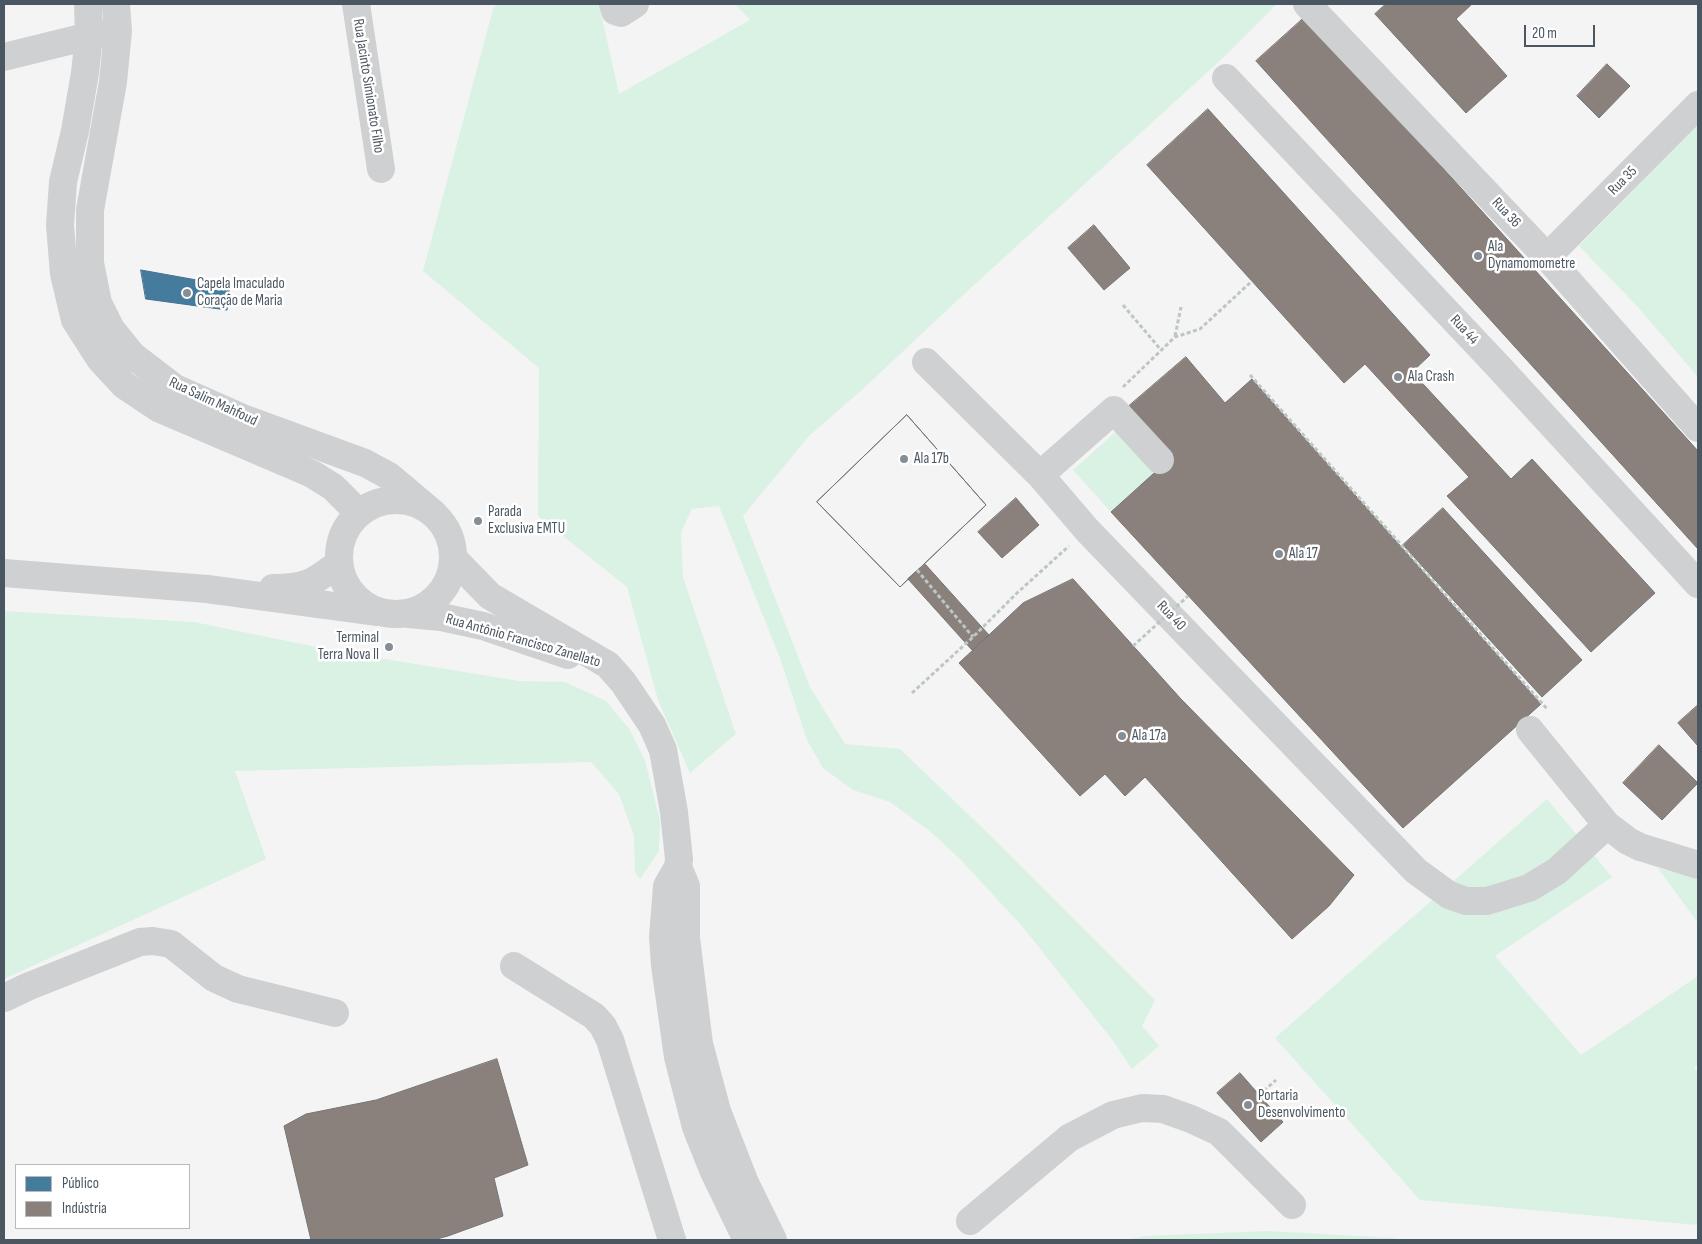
<!DOCTYPE html>
<html>
<head>
<meta charset="utf-8">
<style>
	body { margin:0 }
	#map { position:relative; width:1702px; height:1244px; overflow:hidden; background:#f4f4f4; font-family:"Sofia Sans Condensed",sans-serif }
	canvas { display:block }
	.frame { position:absolute; inset:0; border:5px solid #4a5661; pointer-events:none }
	.legend { position:absolute; left:15px; top:1164px; width:175px; height:65px; box-sizing:border-box; background:#fff; border:1px solid #b7bbc0; margin:0; padding:6px 9px; list-style:none; font-size:15px; color:#4a5661 }
	.legend li { display:flex; align-items:center; gap:10px; height:25px }
	.legend b { width:25px; border:1px solid #b7bbc0 }
	.scale { position:absolute; left:1524px; top:25px; width:71px; height:22px; box-sizing:border-box; border:2px solid #4a5661; border-top:0; padding-left:6px; font-size:15px; line-height:18px; white-space:nowrap; color:#4a5661; -webkit-text-stroke:4px #fff; paint-order:stroke }
</style>
</head>
<body>
<div id="map">
<canvas width="1702" height="1244"></canvas>
<div class="frame"></div>
<ul class="legend">
<li><b style="height:14px;background:#457b9d"></b>Público</li>
<li><b style="height:14px;background:#8a817c"></b>Indústria</li>
</ul>
<div class="scale">20 m</div>
</div>
<script>
const context = document.querySelector('canvas').getContext('2d');
context.lineJoin = 'round';
function fillPath(path, color) {
  context.fillStyle = color;
  context.fill(path, 'evenodd');
}
function stroke(path, color, width, dash) {
  context.strokeStyle = color;
  context.lineWidth = width;
  context.lineCap = dash ? 'butt' : 'round';
  context.setLineDash(dash || []);
  context.stroke(path);
}
function drawText(font, color, halo, rows, align = 'center') {
  context.font = font + ' "Sofia Sans Condensed",sans-serif';
  context.lineWidth = 5;
  context.setLineDash([]);
  context.textBaseline = 'middle';
  context.strokeStyle = halo;
  context.fillStyle = color;
  for (const [text, x, y, turn = 0] of rows) {
    context.save();
    context.translate(x, y);
    context.rotate((+turn || 0) * Math.PI / 180);
    context.textAlign = isNaN(turn) ? turn : align;
    if (halo) context.strokeText(text, 0, 0);
    context.fillText(text, 0, 0);
    context.restore();
  }
}
const green = new Path2D(`
	M 497,4 L 599,4 L 619,94 L 750,20 L 735,4 L 1277,4 L 1225,56 L 962,296 L 865,387 L 808,437 L 743,516 L 810,687 L 845,744 L 900,749 L 995,840 L 1155,1000 L 1142,1026 L 1159,1046 L 1132,1069 L 1114,1042 L 1022,926 L 960,859 L 931,832 L 890,802 L 853,790 L 823,768 L 807,740 L 780,658 L 719,506 L 692,509 L 681,532 L 683,577 L 736,734 L 690,773 L 658,700 L 627,587 L 538,516 L 539,368 L 423,271 L 493,9 Z
	M 1698,124 L 1698,377 L 1636,305 L 1579,246 Z
	M 1119,429 L 1157,471 L 1111,512 L 1073,470 Z
	M 4,611 L 194,622 L 336,651 L 519,681 L 565,682 L 606,701 L 630,730 L 645,760 L 660,821 L 659,851 L 640,879 L 635,872 L 634,836 L 619,794 L 591,762 L 235,771 L 266,859 L 4,979 Z
	M 1547,799 L 1612,877 L 1495,956 L 1581,1055 L 1698,976 L 1698,1064 L 1694,1067 L 1698,1073 L 1698,1225 L 1420,1200 L 1275,1038 Z
	M 1658,868 L 1698,878 L 1698,923 Z
	M 1268,1231 L 1394,1238 L 1402,1240 L 1126,1240 L 1145,1236 Z`);
const public = new Path2D(`
	M 141,270 L 230,286 L 227,310 L 146,299 Z`);
const industry = new Path2D(`
	M 1386,4 L 1472,4 L 1456,19 L 1507,76 L 1466,113 L 1375,14 Z
	M 1306,16 L 1698,451 L 1698,549 L 1256,61 Z
	M 1607,64 L 1630,86 L 1599,118 L 1577,96 Z
	M 1208,109 L 1430,355 L 1412,372 L 1511,479 L 1532,459 L 1655,593 L 1591,652 L 1447,496 L 1469,477 L 1365,364 L 1344,383 L 1147,165 Z
	M 1094,225 L 1130,268 L 1104,290 L 1068,248 Z
	M 1186,357 L 1225,403 L 1252,379 L 1541,704 L 1403,828 L 1111,512 L 1174,455 L 1129,406 Z
	M 907,415 L 986,505 L 900,587 L 817,502 Z
	M 907,415 L 986,505 L 900,587 L 817,502 Z
	M 1016,498 L 1039,525 L 1002,558 L 978,532 Z
	M 1443,508 L 1582,660 L 1542,697 L 1403,545 Z
	M 925,564 L 989,635 L 972,650 L 908,579 Z
	M 1073,579 L 1181,699 L 1354,875 L 1329,906 L 1292,939 L 1145,777 L 1125,796 L 1105,774 L 1080,796 L 959,663 L 1023,603 Z
	M 1698,705 L 1698,746 L 1678,723 Z
	M 1659,745 L 1698,783 L 1662,820 L 1623,783 Z
	M 497,1059 L 528,1165 L 494,1178 L 503,1216 L 448,1236 L 433,1240 L 311,1240 L 284,1126 L 306,1114 L 376,1100 Z
	M 1240,1073 L 1283,1122 L 1261,1142 L 1217,1093 Z`);
const path = new Path2D(`
	M 1123,305 L 1161,350
	M 1175,336 L 1181,307
	M 1250,375 L 1548,710
	M 1123,387 L 1175,337 L 1200,329 L 1252,281
	M 917,570 L 973,637
	M 912,693 L 973,637 L 1017,593 L 1069,546
	M 1259,1095 L 1276,1080`);
const minor = new Path2D(`
	M 88,4 L 89,36 L 85,73 L 75,131 L 63,182 L 60,225 L 64,274 L 75,320 L 100,359 L 124,385 L 160,409 L 312,474 L 333,487 L 359,513
	M 116,4 L 118,31 L 113,82 L 90,210 L 90,263 L 98,303 L 111,329 L 132,355 L 175,388 L 245,419 L 365,463 L 389,476 L 434,514
	M 356,4 L 381,169
	M 613,4 L 615,11 L 621,13 L 635,4
	M 1307,4 L 1547,257 L 1698,428
	M 4,57 L 89,36 L 104,33
	M 1226,78 L 1497,365 L 1698,584
	M 1547,257 L 1698,105
	M 926,362 L 1040,475 L 1087,530 L 1416,871 L 1449,895 L 1466,901 L 1487,901 L 1529,888 L 1557,871 L 1607,825 L 1628,841 L 1640,847 L 1698,865
	M 1040,475 L 1114,410 L 1160,460
	M339 557a57 57 0 1 1 114 0a57 57 0 1 1-114 0Z
	M 454,559 L 490,596 L 608,665 L 623,682 L 652,725 L 663,750 L 674,812 L 679,859 L 678,867 L 667,886 L 663,937 L 665,965 L 678,1057 L 696,1127 L 714,1172 L 747,1240
	M 4,573 L 207,589 L 378,612
	M 273,588 C 306,588 313,583 339,563
	M 408,614 L 441,617 L 483,626 L 568,655
	M 1530,730 L 1607,825
	M 678,867 L 686,886 L 686,938 L 699,1044 L 717,1111 L 745,1183 L 773,1240
	M 514,966 L 594,1016 L 603,1026 L 610,1040 L 672,1240
	M 4,998 L 27,987 L 140,942 L 153,941 L 171,944 L 214,978 L 238,989 L 335,1013
	M 970,1221 L 1069,1138 L 1113,1115 L 1142,1108 L 1163,1109 L 1191,1119 L 1219,1132 L 1292,1205`);
const pathBridge = new Path2D(`
	M 1133,646 L 1188,596`);
const markers = [
	[1478,256,5,"#868d94"],
	[187,293,5,"#868d94"],
	[1398,377,5,"#868d94"],
	[904,459,5,"#868d94"],
	[478,521,5,"#868d94"],
	[1279,554,5,"#868d94"],
	[389,647,5,"#868d94"],
	[1122,736,5,"#868d94"],
	[1248,1105,5,"#868d94"]
];
const streetNames = [
	["Rua Jacinto Simionato Filho",368,86,81],
	["Rua 35",1623,181,-45],
	["Rua 36",1506,213,47],
	["Rua 44",1464,330,47],
	["Rua Salim Mahfoud",213,402,25],
	["Rua 40",1171,616,46],
	["Rua Antônio Francisco Zanellato",523,641,16]
];
const poiNames = [
	["Ala",1488,247],
	["Dynamomometre",1488,264],
	["Capela Imaculado",197,284],
	["Coração de Maria",197,301],
	["Ala Crash",1408,377],
	["Ala 17b",914,459],
	["Parada",488,512],
	["Exclusiva EMTU",488,529],
	["Ala 17",1289,554],
	["Terminal",379,638,"right"],
	["Terra Nova II",379,655,"right"],
	["Ala 17a",1132,736],
	["Portaria",1258,1096],
	["Desenvolvimento",1258,1113]
];
fillPath(green, '#d9f2e3');
fillPath(public, '#457b9d');
stroke(public, '#46708b', 1);
fillPath(industry, '#8a817c');
stroke(industry, '#777474', 1);
stroke(path, '#bcc7c4', 3, [4, 2.5]);
stroke(minor, '#ced0d2', 28);
stroke(pathBridge, '#bcc7c4', 3, [4, 2.5]);
for (const [x, y, r, color] of markers) {
  const dot = new Path2D();
  dot.arc(x, y, r, 0, 2 * Math.PI);
  context.fillStyle = color;
  context.fill(dot);
  stroke(dot, '#fff', 2);
}
drawText('15px', '#4a5661', '#fff', streetNames);
drawText('15px', '#4a5661', '#fff', poiNames, 'left');
</script>
</body>
</html>
